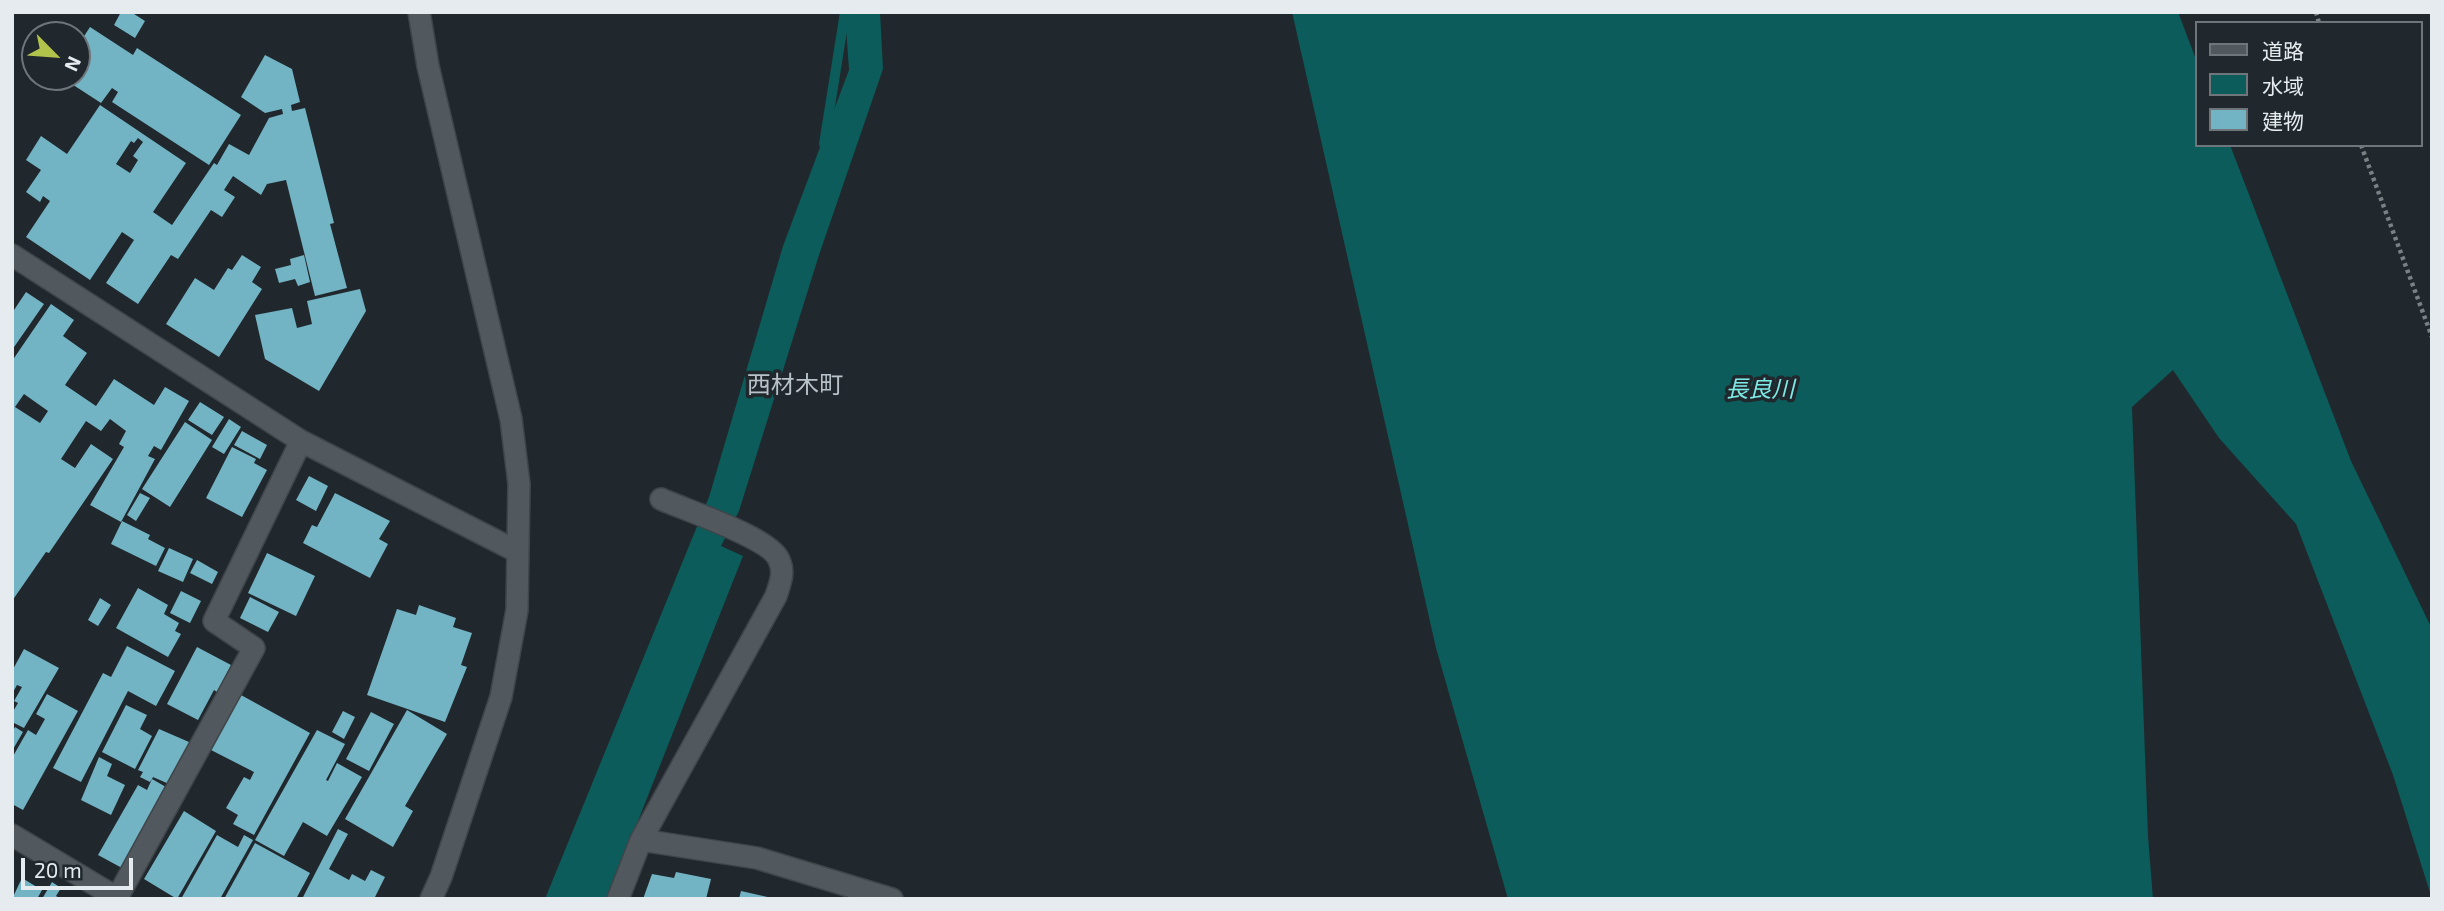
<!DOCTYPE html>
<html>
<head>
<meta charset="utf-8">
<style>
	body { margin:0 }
	#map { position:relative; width:2444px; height:911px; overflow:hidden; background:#20282d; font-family:"Exo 2","Noto Sans JP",sans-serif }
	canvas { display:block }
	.frame { position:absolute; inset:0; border:14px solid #e6ebef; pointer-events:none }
	.legend { position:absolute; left:2195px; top:21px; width:228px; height:126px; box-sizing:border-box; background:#20282d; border:2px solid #6f767b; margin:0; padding:9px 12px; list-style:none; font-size:21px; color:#e6ebef }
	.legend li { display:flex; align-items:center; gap:14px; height:35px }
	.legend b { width:35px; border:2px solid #6f767b }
	.north { position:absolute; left:21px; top:21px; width:70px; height:70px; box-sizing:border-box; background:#20282d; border:2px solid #6f767b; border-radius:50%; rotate:115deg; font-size:19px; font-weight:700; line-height:28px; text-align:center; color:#e6ebef }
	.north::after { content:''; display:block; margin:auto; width:24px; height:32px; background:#b2c34c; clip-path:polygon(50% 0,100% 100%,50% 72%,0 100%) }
	.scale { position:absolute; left:21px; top:858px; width:112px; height:32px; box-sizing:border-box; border:4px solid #e6ebef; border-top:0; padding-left:9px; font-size:21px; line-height:24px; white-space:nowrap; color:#e6ebef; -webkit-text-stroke:5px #20282d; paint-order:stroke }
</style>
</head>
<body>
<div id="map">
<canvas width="2444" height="911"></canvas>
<div class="frame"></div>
<ul class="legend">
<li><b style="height:9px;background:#51595f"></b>道路</li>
<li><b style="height:19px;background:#0b5c5a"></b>水域</li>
<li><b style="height:19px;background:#72b3c4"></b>建物</li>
</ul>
<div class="north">N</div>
<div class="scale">20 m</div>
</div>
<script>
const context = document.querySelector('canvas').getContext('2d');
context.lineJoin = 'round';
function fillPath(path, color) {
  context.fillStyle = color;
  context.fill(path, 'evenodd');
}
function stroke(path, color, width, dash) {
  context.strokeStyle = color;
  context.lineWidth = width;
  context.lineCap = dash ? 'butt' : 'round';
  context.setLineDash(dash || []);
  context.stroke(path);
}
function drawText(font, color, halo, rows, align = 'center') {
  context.font = font + ' "Exo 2","Noto Sans JP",sans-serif';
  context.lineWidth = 7;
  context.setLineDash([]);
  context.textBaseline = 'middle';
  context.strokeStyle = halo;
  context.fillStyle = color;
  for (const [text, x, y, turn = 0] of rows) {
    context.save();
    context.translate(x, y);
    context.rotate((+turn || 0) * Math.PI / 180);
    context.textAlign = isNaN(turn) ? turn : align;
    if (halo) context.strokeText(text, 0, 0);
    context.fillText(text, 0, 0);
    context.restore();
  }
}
const water = new Path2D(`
	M 845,12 L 880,12 L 883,69 L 819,255 L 739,511 L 721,546 L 743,556 L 607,899 L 545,899 L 709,497 L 783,246 L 849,70 Z
	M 1292,12 L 2178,12 L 2197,62 L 2197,145 L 2230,145 L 2351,461 L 2432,629 L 2432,899 L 2393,775 L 2296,524 L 2219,438 L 2173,370 L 2132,407 L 2148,836 L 2153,899 L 1508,899 L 1436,648 Z`);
const stream = new Path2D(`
	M 824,144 L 845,12`);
const building = new Path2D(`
	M 121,12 L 131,12 L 145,21 L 135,38 L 114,25 Z
	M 90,27 L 133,55 L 137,48 L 241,115 L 209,165 L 112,102 L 118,92 L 112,88 L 101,103 L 61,77 L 77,77 L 77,47 Z
	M 265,55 L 292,69 L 300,102 L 291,105 L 292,111 L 305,108 L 334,223 L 330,224 L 347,288 L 315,296 L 286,180 L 267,184 L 261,195 L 233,176 L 224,190 L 235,197 L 222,217 L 211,210 L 178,259 L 171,255 L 138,304 L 106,283 L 134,240 L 122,232 L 90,280 L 26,237 L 50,201 L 43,196 L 40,202 L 26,192 L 41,170 L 26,160 L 41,136 L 67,154 L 100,105 L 186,163 L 153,212 L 172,225 L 214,163 L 217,165 L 229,144 L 249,155 L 269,118 L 283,114 L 282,109 L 265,113 L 241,97 ZM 138,138 L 143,142 L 133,156 L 138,160 L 130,173 L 116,164 L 131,141 L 134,143 Z
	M 242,255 L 261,267 L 252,282 L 262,289 L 219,357 L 166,324 L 195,278 L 214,290 L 228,268 L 232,270 Z
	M 304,255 L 310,282 L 298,286 L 295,279 L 279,283 L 275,269 L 291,265 L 290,259 Z
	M 360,289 L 366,311 L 319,391 L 265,359 L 255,315 L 292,308 L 297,328 L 312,324 L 307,301 Z
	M 26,292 L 44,304 L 12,350 L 12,313 Z
	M 51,304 L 74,320 L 63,336 L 87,353 L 65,385 L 96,406 L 114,379 L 154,405 L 165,387 L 189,401 L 161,450 L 154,446 L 148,456 L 155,459 L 121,522 L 90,505 L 124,447 L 119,444 L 126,431 L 110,419 L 101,431 L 86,421 L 61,459 L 75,468 L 91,444 L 113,459 L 49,553 L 46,552 L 12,601 L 12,361 ZM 24,394 L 48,411 L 40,423 L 15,407 Z
	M 200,402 L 224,417 L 212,435 L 188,420 Z
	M 229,419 L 241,427 L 224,454 L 212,447 Z
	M 185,422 L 212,440 L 170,507 L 142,489 Z
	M 242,431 L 267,445 L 260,459 L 234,445 Z
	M 232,447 L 256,459 L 254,463 L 267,470 L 242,517 L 206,498 Z
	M 309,476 L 328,486 L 316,511 L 296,500 Z
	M 140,493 L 150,498 L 136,521 L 127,515 Z
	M 335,493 L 390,521 L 379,539 L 388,544 L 370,578 L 303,543 L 312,525 L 317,527 Z
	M 122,521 L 150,535 L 148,539 L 165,548 L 156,566 L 111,544 Z
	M 169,548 L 193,559 L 183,582 L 158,571 Z
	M 267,553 L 315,576 L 296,616 L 248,593 Z
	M 197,560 L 218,572 L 212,584 L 190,573 Z
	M 138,588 L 168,605 L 164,614 L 179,623 L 175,631 L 181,634 L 168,657 L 116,628 Z
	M 181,591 L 201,601 L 190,623 L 170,613 Z
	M 250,597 L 279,612 L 268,632 L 240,618 Z
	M 100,598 L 111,605 L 98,626 L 88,620 Z
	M 419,605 L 456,618 L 453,627 L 472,633 L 461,665 L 467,667 L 445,722 L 367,695 L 397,609 L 416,615 Z
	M 127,646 L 175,671 L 156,706 L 128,691 L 81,782 L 53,768 L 103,673 L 111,677 Z
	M 197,647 L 231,665 L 217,692 L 214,690 L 198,720 L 167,704 Z
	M 24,649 L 59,668 L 24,728 L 12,722 L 12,713 L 18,703 L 14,701 L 22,687 L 17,685 L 12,694 L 12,671 Z
	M 47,694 L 78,711 L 23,810 L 12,804 L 12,758 L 28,730 L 36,735 L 45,719 L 36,714 Z
	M 241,695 L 310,733 L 254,835 L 233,824 L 238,815 L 226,808 L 244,777 L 250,780 L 254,772 L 209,749 Z
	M 126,705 L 147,715 L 140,729 L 152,736 L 135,769 L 102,752 Z
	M 407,710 L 447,734 L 405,806 L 413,811 L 393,847 L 345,819 Z
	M 343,711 L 355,717 L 344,739 L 332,732 Z
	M 371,712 L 394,724 L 369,771 L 346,759 Z
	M 15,727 L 23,732 L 12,751 L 12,733 Z
	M 159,729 L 189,742 L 189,745 L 169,784 L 153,777 L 155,774 L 150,782 L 140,777 L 143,772 L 138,770 Z
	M 317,730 L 345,744 L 326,780 L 328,781 L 337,763 L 362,777 L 327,836 L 303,822 L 284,856 L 255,840 Z
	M 99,757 L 112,764 L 107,776 L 125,785 L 111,815 L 81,800 Z
	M 152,779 L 166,787 L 122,868 L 98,855 L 138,785 L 147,790 Z
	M 184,811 L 216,831 L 177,899 L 144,879 Z
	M 338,829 L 348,834 L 329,869 L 349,880 L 352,874 L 365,881 L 371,870 L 385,877 L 374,899 L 302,899 Z
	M 217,835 L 238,847 L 244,835 L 253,840 L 220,899 L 181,899 Z
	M 255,843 L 310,873 L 296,899 L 224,899 Z
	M 676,872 L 711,879 L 706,899 L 643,899 L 652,874 L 674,878 Z
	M 22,878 L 42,890 L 37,899 L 12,899 Z
	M 52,882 L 61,888 L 56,896 L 61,899 L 42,899 Z
	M 741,891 L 772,898 L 772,899 L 739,899 Z`);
const path = new Path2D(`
	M 2316,12 L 2319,23
	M 2361,145 L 2432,337`);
const minor = new Path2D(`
	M 419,12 L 428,66 L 511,419 L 519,484 L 517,610 L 501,697 L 441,877 L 431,899
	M 12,255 L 301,441 L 516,551
	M 12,835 L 119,899
	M 641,840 L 757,858 L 892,899
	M 117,898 L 254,648 L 214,621 L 301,441
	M 618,899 L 641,840 L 776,596 C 780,583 785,573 779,560 C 771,538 685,510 661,499`);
const waterNames = [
	["長良川",1760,389]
];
const quarterNames = [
	["西材木町",795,385]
];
fillPath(water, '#0b5c5a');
stroke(stream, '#0b5c5a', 10);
fillPath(building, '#72b3c4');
stroke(minor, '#3f4549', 24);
stroke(path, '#7a8185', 4.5, [3.5, 3.5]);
stroke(minor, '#51595f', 21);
drawText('italic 23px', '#7eeae5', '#20282d', waterNames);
drawText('24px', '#b8c2c9', '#20282d', quarterNames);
</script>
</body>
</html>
